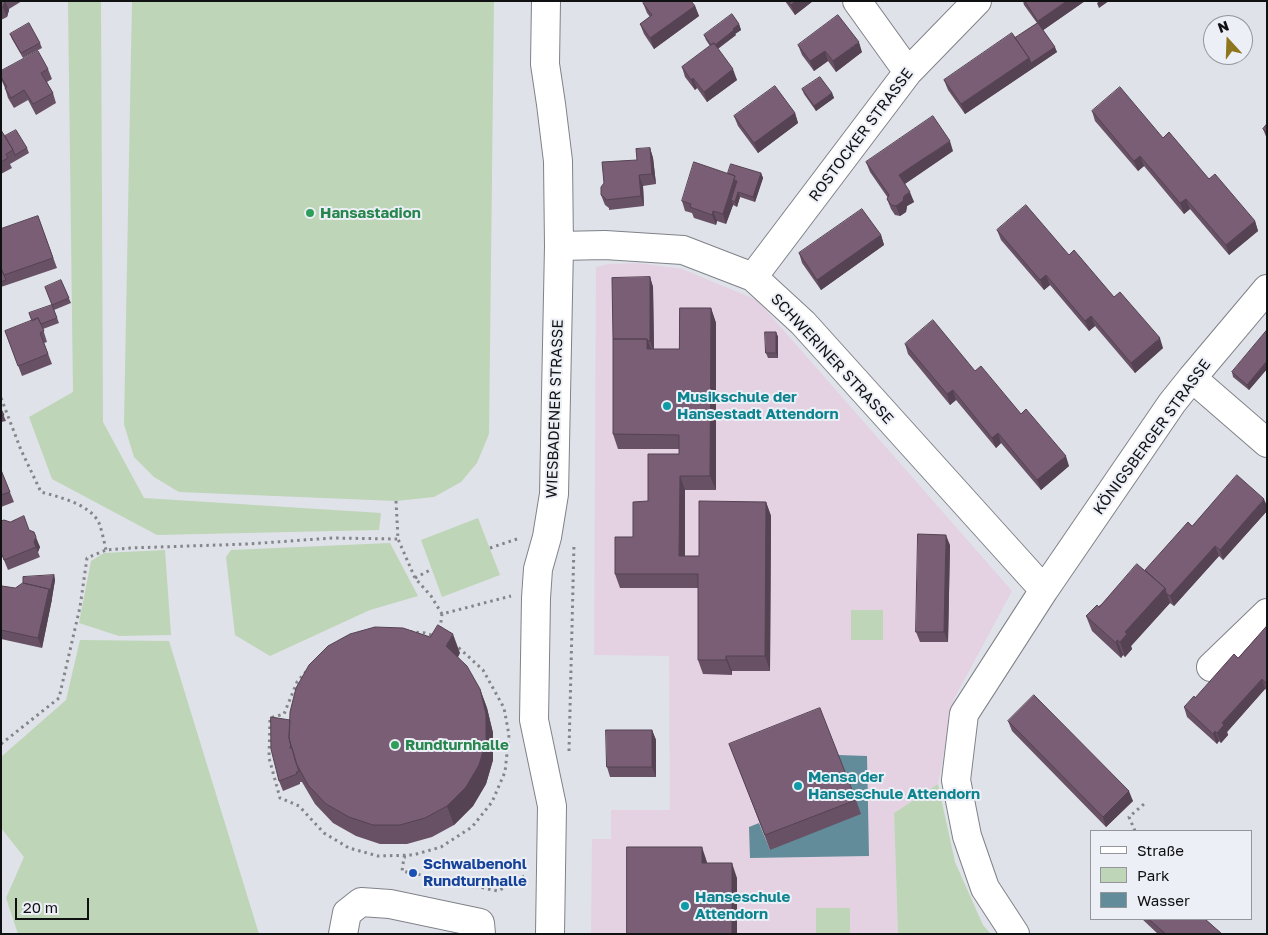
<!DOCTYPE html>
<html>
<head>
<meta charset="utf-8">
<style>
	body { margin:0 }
	#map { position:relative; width:1268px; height:935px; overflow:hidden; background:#dfe2e9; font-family:"Golos Text",sans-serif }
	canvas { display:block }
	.frame { position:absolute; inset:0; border:2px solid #101113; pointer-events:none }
	.legend { position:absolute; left:1090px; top:830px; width:162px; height:90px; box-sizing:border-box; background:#eceff6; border:1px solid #94969b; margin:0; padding:6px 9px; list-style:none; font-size:15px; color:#101113 }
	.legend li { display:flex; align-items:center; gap:10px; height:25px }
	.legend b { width:25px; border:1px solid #94969b }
	.north { position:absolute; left:1203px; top:15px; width:50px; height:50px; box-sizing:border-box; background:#eceff6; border:1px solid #94969b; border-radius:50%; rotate:340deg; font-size:14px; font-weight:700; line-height:20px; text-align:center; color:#101113 }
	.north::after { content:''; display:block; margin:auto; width:18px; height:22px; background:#8d761b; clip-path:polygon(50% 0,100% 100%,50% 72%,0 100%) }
	.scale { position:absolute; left:15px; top:898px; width:74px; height:22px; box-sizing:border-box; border:2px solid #101113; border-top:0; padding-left:6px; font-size:15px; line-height:18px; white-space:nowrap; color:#101113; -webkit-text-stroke:4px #eceff6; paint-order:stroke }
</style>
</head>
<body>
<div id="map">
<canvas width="1268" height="935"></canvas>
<div class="frame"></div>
<ul class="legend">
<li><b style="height:6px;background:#fff"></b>Straße</li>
<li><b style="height:14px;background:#bed5b7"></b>Park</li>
<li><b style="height:14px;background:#628c99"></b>Wasser</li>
</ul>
<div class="north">N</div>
<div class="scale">20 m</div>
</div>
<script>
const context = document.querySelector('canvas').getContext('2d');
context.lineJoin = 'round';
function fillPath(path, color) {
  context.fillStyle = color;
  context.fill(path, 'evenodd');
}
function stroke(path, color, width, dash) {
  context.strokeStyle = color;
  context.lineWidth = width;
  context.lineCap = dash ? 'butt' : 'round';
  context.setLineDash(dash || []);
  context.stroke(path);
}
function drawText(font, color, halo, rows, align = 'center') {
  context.font = font + ' "Golos Text",sans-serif';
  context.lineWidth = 4;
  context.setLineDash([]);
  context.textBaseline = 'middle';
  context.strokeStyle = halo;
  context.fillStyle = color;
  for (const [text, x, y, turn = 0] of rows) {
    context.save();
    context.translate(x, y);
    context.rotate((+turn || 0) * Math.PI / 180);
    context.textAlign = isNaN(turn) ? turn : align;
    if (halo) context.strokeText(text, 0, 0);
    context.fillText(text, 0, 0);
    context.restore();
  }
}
const education = new Path2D(`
	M 638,263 L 682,269 L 757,300 L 1012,591 L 954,699 L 938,784 L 894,813 L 898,934 L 591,934 L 592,839 L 611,839 L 611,810 L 670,810 L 669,656 L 594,655 L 596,267 L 608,264 Z`);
const green = new Path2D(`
	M 68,1 L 101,1 L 103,422 L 144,498 L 381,513 L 379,530 L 157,535 L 52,479 L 29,417 L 73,392 Z
	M 132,1 L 494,1 L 489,434 L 477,463 L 461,482 L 434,497 L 396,501 L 179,492 L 154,477 L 134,457 L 124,424 Z
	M 478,518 L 500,575 L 442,597 L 421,540 Z
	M 390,543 L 418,596 L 370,610 L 270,656 L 235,635 L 226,557 L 231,550 Z
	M 165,550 L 171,635 L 119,636 L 79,623 L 91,561 L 104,553 Z
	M 851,610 L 883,610 L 883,640 L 851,640 Z
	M 80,640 L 169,641 L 259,934 L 18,934 L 6,898 L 24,857 L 1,828 L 1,757 L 66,700 Z
	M 938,784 L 955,862 L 983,925 L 991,934 L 898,934 L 894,813 Z
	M 816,908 L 850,908 L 850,934 L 816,934 Z`);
const water = new Path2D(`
	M 838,755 L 867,756 L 869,856 L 750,858 L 749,827 L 759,823 L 770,850 Z`);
const path = new Path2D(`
	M 1,398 L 21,450 L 41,492 C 59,497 90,504 99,523 C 102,531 104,541 106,550
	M 396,501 L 398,539 L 415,578 L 431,596 L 442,614
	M 490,548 L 520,538
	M 415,578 L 432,569
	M 384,629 L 425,633 L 438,637 L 459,648 L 483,670 L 504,708 L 509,735 L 505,772 L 492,802 L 472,827 L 441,847 L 413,855 L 378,856 L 349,848 L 324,833 L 299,806 L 280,798 L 269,758 L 270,718 L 284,714 L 297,682 L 318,658 L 346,639 Z
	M 440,629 L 442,614 L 511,596
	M 1,744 L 59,698 L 80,607 L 87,558 L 106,550 L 130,548 L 248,544 L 332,538 L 398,539
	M 569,751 L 574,544
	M 1135,831 L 1129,817 L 1144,804
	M 406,857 L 404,857 L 402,871 L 498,891 L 524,876`);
const minor = new Path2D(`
	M 546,1 L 545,64 L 551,104 L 558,161 L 559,246 L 554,494 L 547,537 L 538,569 L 536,598 L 534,720 L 552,806 L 550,934
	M 857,1 L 908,72
	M 559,246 L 605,245 L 683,250 L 753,277 L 803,323 L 1044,590
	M 753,277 L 908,72 L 977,1
	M 1192,378 L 1267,443
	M 1211,667 L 1267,613
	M 343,934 L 347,913 L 361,902 L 390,904 L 480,923 L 481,934
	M 1015,934 L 985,888 L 967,836 L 956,780 L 964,714 L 1044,590 L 1172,403 L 1192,378 L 1267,289`);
const wall = new Path2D(`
	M 1,1 L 22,1 L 9,9 L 9,10 L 7,17 L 1,20 Z
	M 785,1 L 813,1 L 795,15 Z
	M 1023,1 L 1085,1 L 1043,30 L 1057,52 L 965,114 L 948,90 L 944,80 L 1015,38 L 1037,23 L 1024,5 Z
	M 643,3 L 695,6 L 699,16 L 654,49 L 644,34 L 640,24 L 650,17 L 647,13 Z
	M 739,24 L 741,30 L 735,34 L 736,35 L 718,49 L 737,80 L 707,102 L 697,88 L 695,90 L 685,77 L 682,67 L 710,46 L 706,40 L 704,35 Z
	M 10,34 L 40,43 L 42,48 L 23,58 L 12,39 Z
	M 798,45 L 862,52 L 836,72 L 828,61 L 814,71 L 802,55 Z
	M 48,69 L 52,79 L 47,82 L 53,93 L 56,103 L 36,115 L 28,100 L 14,108 L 8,98 L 5,88 L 1,79 L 1,71 Z
	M 802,89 L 832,93 L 834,98 L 816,111 L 804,94 Z
	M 1092,111 L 1163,138 L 1255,221 L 1258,231 L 1229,255 L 1190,209 L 1184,214 L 1144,166 L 1138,171 L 1095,121 Z
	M 795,113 L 798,123 L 758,153 L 738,126 L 734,116 Z
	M 1267,124 L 1267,139 L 1263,129 Z
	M 1,130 L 5,136 L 27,148 L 29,153 L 10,164 L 12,168 L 1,174 Z
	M 650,148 L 653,158 L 656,184 L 643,186 L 644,206 L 609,210 L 609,208 L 605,205 L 601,195 Z
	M 953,151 L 905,184 L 914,202 L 907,206 L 906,212 L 900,216 L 895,215 L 891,209 L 887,199 L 888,198 L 870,172 L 866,162 Z
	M 728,173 L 761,173 L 763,178 L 755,202 L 740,197 L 737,207 L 733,205 L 726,224 L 717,221 L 716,225 L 694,218 L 692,213 L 685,211 L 682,201 Z
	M 38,216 L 57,268 L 1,287 L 1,229 Z
	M 997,230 L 1069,255 L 1114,297 L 1163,348 L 1135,373 L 1095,326 L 1089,331 L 1050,285 L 1044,290 L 1001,240 Z
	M 881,235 L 884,245 L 821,290 L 802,263 L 799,253 Z
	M 650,277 L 653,287 L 654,349 L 679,349 L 711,308 L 716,323 L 716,490 L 685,490 L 685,556 L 699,556 L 766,502 L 771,516 L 770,671 L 732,671 L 732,675 L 703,674 L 698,660 L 698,588 L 620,588 L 615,574 L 633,537 L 648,501 L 679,454 L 679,449 L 618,449 L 613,434 Z
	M 61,280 L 71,303 L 54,310 L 59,323 L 43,329 L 47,342 L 44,343 L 52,364 L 22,376 L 5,331 L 32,321 L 52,305 Z
	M 1267,330 L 1267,369 L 1249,390 L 1233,377 L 1232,372 Z
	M 776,332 L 778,337 L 778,358 L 768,358 L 766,353 Z
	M 905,344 L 975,371 L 1021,414 L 1069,466 L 1041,490 L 1001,443 L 996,448 L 956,400 L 950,405 L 908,354 Z
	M 1,409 L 6,421 L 1,422 Z
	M 1,470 L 14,502 L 1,507 Z
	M 1267,506 L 1267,511 L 1223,560 L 1219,556 L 1174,606 L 1170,603 L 1131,646 L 1132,649 L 1125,657 L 1123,655 L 1121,658 L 1092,631 L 1086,616 L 1145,570 L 1192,526 Z
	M 29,530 L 40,547 L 38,552 L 40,557 L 8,570 L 1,553 Z
	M 950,545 L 948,642 L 920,642 L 916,632 Z
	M 54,575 L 55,580 L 52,598 L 52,599 L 42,648 L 1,639 L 1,589 L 15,588 Z
	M 1267,626 L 1267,690 L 1265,689 L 1227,732 L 1228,735 L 1221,743 L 1219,741 L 1217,744 L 1187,717 L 1184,707 L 1195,698 L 1238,658 Z
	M 460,653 L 458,657 L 480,689 L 487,708 L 493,733 L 493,760 L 486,784 L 473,806 L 454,825 L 432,837 L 407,844 L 380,844 L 356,836 L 333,823 L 315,804 L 302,782 L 300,782 L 300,784 L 283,791 L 279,781 L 290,720 Z
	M 1008,721 L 1133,801 L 1106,827 L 1012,731 Z
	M 652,730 L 656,740 L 656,777 L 610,777 L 607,767 Z
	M 735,758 L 856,800 L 861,814 L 770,850 Z
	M 1142,919 L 1205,919 L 1222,934 L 1158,934 Z`);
const shadedWall = new Path2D(`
	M 5,1 L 9,10 L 7,17 L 3,7 Z
	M 796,1 L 813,1 L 795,15 L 791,5 Z
	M 1067,1 L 1085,1 L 1042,31 L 1038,21 Z
	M 1100,1 L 1109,1 L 1099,8 L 1097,3 Z
	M 695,6 L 699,16 L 654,49 L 650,38 Z
	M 739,24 L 741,30 L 735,34 L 736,35 L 714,51 L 712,46 Z
	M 859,42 L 862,52 L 836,72 L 833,61 Z
	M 1055,47 L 1057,52 L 965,114 L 961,104 L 1029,58 Z
	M 825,51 L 828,61 L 814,71 L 810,61 Z
	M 733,69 L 737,80 L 707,102 L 704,92 Z
	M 693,78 L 697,88 L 695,90 L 691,80 Z
	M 832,93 L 834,98 L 816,111 L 814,106 Z
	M 795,113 L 798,123 L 758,153 L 754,143 Z
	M 950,141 L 953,151 L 903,185 L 899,175 Z
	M 650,148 L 653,158 L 656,184 L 652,174 Z
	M 1140,156 L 1144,166 L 1138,171 L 1134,161 Z
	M 761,173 L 763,178 L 755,202 L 753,197 Z
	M 639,175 L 643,186 L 644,206 L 641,196 Z
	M 735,176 L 739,186 L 731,200 L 733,205 L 726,224 L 723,214 Z
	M 738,192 L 740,197 L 737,207 L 735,202 Z
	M 910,192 L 914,202 L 907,206 L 906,212 L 900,216 L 896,206 L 904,196 Z
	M 1186,199 L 1190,209 L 1184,214 L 1180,203 Z
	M 713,211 L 717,221 L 716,225 L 712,215 Z
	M 1255,221 L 1258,231 L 1229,255 L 1226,245 Z
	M 881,235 L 884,245 L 821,290 L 817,280 Z
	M 1046,275 L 1050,285 L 1044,290 L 1040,280 Z
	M 650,277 L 653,287 L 654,351 L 650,341 Z
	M 711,308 L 716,323 L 716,490 L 710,476 Z
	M 1091,316 L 1095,326 L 1089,331 L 1085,321 Z
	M 776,332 L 778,337 L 778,358 L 776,353 Z
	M 1160,338 L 1163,348 L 1135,373 L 1131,363 Z
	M 647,339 L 653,354 L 647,349 Z
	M 1267,361 L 1267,369 L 1249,390 L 1247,385 Z
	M 953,390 L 956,400 L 950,405 L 947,394 Z
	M 998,433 L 1001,443 L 996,448 L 992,438 Z
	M 1066,456 L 1069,466 L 1041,490 L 1037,480 Z
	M 680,476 L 685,490 L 685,571 L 679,556 Z
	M 1264,499 L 1267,506 L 1267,511 L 1223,560 L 1220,550 Z
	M 766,502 L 771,516 L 770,671 L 765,656 Z
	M 946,535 L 950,545 L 948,642 L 944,632 Z
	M 36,537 L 40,547 L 38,552 L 34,542 Z
	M 1215,546 L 1219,556 L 1174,606 L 1170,596 Z
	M 54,575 L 55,580 L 52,598 L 52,599 L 42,648 L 38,638 L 49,589 Z
	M 1165,588 L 1170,603 L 1131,646 L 1132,649 L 1125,657 L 1120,642 L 1125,632 Z
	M 453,634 L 460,653 L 453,665 L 446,646 Z
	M 1117,640 L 1123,655 L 1121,658 L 1116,643 Z
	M 726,656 L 732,671 L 732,675 L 726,660 Z
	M 1262,679 L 1265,689 L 1227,732 L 1228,735 L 1221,743 L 1217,733 L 1222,723 Z
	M 480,689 L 487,708 L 493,733 L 493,760 L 486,784 L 473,806 L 454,825 L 447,806 Z
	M 652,730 L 656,740 L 656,777 L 652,767 Z
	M 1215,731 L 1219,741 L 1217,744 L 1213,734 Z
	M 1129,791 L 1133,801 L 1106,827 L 1103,817 Z
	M 702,847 L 707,862 L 707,878 L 702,863 Z
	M 732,863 L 737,878 L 737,934 L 732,934 Z`);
const building = new Path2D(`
	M 1,1 L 5,1 L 3,7 L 1,8 Z
	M 646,1 L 691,1 L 695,6 L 650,38 L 640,24 L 652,15 L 643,3 Z
	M 789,1 L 796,1 L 791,5 Z
	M 1025,1 L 1067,1 L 1038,21 Z
	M 732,14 L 739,24 L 733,29 L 734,30 L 715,45 L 714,43 L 711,45 L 704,35 Z
	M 838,15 L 859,42 L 833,61 L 825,51 L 810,61 L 798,45 Z
	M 29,23 L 40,43 L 21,53 L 10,34 Z
	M 1038,23 L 1055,47 L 1031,63 L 1029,58 L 1015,38 Z
	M 1012,33 L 1029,58 L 961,104 L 944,80 Z
	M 714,43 L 733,69 L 704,92 L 693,78 L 691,80 L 682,67 Z
	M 38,51 L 48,69 L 41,73 L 53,93 L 33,104 L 24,90 L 11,98 L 5,88 L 7,87 L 1,77 L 1,71 Z
	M 820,77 L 832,93 L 814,106 L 802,89 Z
	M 775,86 L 795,113 L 754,143 L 734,116 Z
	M 1120,87 L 1163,138 L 1169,132 L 1209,179 L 1215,174 L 1255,221 L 1226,245 L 1186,199 L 1180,203 L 1140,156 L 1134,161 L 1092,111 Z
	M 933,116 L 950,141 L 899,175 L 910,192 L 904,196 L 903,201 L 896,206 L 891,205 L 887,199 L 889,195 L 866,162 Z
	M 1267,124 L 1267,133 L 1263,129 Z
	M 1,130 L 13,150 L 6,154 L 8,158 L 1,162 Z
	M 16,130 L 27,148 L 15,155 L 13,150 L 5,136 Z
	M 650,148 L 652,174 L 639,175 L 641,196 L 606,200 L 605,198 L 601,195 L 601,187 L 604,183 L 602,162 L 637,160 L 636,149 Z
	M 694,162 L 735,176 L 723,214 L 713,211 L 712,215 L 690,207 L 691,204 L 682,201 Z
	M 731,164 L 761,173 L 753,197 L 738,192 L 735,202 L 731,200 L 737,181 L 734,180 L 735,176 L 728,173 Z
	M 1026,205 L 1069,255 L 1074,250 L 1114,297 L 1120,292 L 1160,338 L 1131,363 L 1091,316 L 1085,321 L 1046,275 L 1040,280 L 997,230 Z
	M 862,209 L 881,235 L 817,280 L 799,253 Z
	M 38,216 L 53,258 L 4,275 L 1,268 L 1,229 Z
	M 1,268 L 6,280 L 1,282 Z
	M 650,277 L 650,341 L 648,341 L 647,339 L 613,339 L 612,278 Z
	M 61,280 L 69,298 L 52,305 L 45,287 Z
	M 52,305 L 57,318 L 41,324 L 38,318 L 32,321 L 29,313 Z
	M 680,308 L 711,308 L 710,476 L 680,476 L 679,556 L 699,556 L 699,501 L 766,502 L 765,656 L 726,656 L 726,660 L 698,660 L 698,574 L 615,574 L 615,537 L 633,537 L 633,502 L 648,501 L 648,454 L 679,454 L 679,435 L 613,434 L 613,339 L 647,339 L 647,349 L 679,349 Z
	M 38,318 L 44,331 L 40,333 L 48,354 L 18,366 L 5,331 Z
	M 933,320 L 975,371 L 981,366 L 1021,414 L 1026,409 L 1066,456 L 1037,480 L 998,433 L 992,438 L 953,390 L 947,394 L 905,344 Z
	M 1267,330 L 1267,361 L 1247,385 L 1232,372 Z
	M 765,332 L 776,332 L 776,353 L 766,353 Z
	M 1,409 L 4,415 L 1,416 Z
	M 1,470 L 10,492 L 1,495 Z
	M 1237,475 L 1264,499 L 1220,550 L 1215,546 L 1170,596 L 1166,593 L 1165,588 L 1145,570 L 1188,522 L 1192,526 Z
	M 24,516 L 29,530 L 34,532 L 36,537 L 34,542 L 36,547 L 4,560 L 1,552 L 1,521 L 4,520 L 10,522 Z
	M 918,534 L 946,535 L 944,632 L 916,632 Z
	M 1137,564 L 1165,588 L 1125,632 L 1127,634 L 1120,642 L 1117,640 L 1116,643 L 1086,616 L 1097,605 L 1099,607 Z
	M 54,575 L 50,592 L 49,589 L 23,583 L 23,577 Z
	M 23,583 L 49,589 L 38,638 L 1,630 L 1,589 L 2,586 L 15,588 Z
	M 438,625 L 453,634 L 446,646 L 467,666 L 480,689 L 486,714 L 486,741 L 479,765 L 466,787 L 447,806 L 425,818 L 400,825 L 373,825 L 349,817 L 326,804 L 308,785 L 296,763 L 289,738 L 290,712 L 296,688 L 309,665 L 328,646 L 350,634 L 375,627 L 403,628 L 430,637 Z
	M 1267,626 L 1267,682 L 1266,683 L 1262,679 L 1222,723 L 1224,725 L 1217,733 L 1215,731 L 1213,734 L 1184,707 L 1194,696 L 1195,698 L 1234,654 L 1238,658 Z
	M 1034,695 L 1129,791 L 1103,817 L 1008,721 Z
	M 820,708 L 856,800 L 765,835 L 729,744 Z
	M 271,717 L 290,720 L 289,738 L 291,747 L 290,747 L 290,748 L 292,748 L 299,772 L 296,772 L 297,774 L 279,781 L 271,749 Z
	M 606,730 L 652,730 L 652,767 L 607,767 Z
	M 627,847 L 702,847 L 702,863 L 732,863 L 732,934 L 627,934 Z
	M 1149,919 L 1205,919 L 1222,934 L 1166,934 Z`);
const markers = [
	[310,213,5,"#2e9e5b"],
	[667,406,5,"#0f9aa8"],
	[395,745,5,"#2e9e5b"],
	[798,786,5,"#0f9aa8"],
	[413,873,5,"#1a4fb4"],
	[685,906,5,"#0f9aa8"]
];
const streetNames = [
	["ROSTOCKER STRASSE",861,135,-53],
	["SCHWERINER STRASSE",832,359,47],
	["WIESBADENER STRASSE",555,409,-88],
	["KÖNIGSBERGER STRASSE",1152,437,-54]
];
const leisureNames = [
	["Hansastadion",320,213],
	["Rundturnhalle",405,745]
];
const cultureNames = [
	["Musikschule der",677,397],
	["Hansestadt Attendorn",677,414],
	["Mensa der",808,777],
	["Hanseschule Attendorn",808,794],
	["Hanseschule",695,897],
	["Attendorn",695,914]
];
const transitNames = [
	["Schwalbenohl",423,864],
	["Rundturnhalle",423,881]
];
fillPath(education, '#e4d2e3');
fillPath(green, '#bed5b7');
fillPath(water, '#628c99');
stroke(minor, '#7f8288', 30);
stroke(path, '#838589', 3, [2.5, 4]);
stroke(minor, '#fff', 28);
fillPath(wall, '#685165');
fillPath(shadedWall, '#554252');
fillPath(building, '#795e75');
stroke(building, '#554252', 1);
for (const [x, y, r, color] of markers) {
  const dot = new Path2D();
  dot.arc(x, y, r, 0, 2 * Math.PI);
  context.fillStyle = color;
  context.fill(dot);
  stroke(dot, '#eceff6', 2);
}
drawText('15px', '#101113', '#eceff6', streetNames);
drawText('bold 15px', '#27864d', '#eceff6', leisureNames, 'left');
drawText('bold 15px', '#0d838f', '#eceff6', cultureNames, 'left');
drawText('bold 15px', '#164399', '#eceff6', transitNames, 'left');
</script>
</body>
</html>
